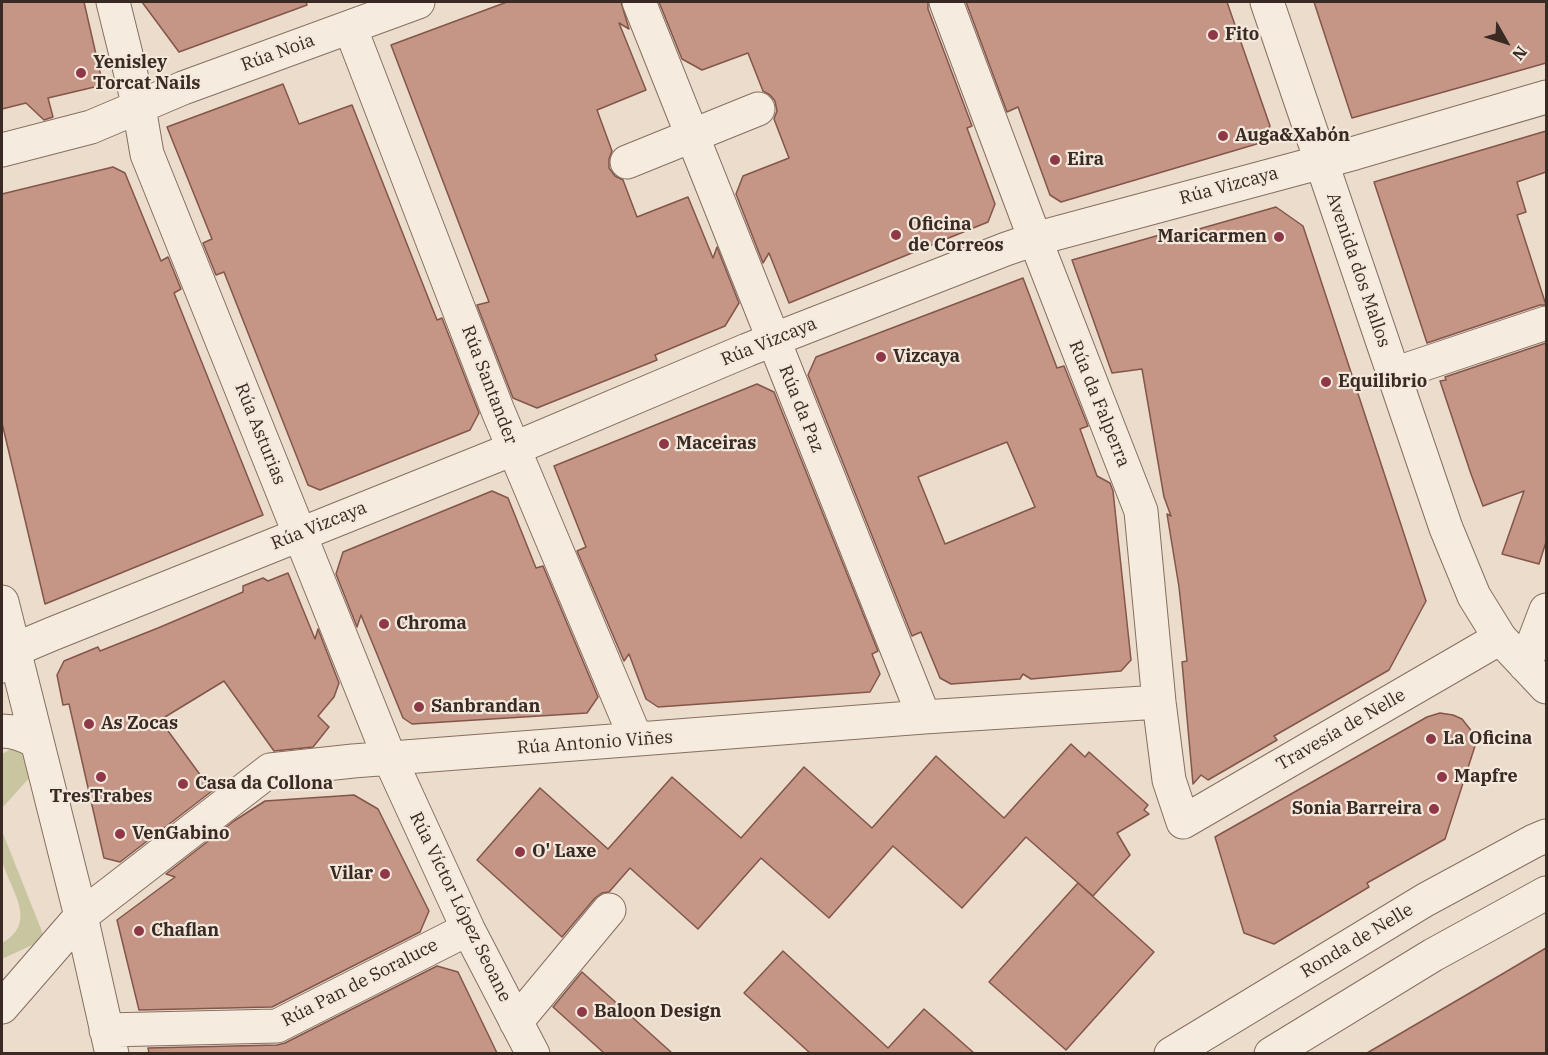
<!DOCTYPE html>
<html>
<head>
<meta charset="utf-8">
<style>
	body { margin:0 }
	#map { position:relative; width:1548px; height:1055px; overflow:hidden; background:#ebdccc; font-family:"IBM Plex Serif",serif }
	canvas { display:block }
	.frame { position:absolute; inset:0; border:3px solid #392a23; pointer-events:none }
	.north { position:absolute; left:1476px; top:12px; width:60px; height:60px; -webkit-text-stroke:4px #f3e8db; paint-order:stroke; rotate:129deg; font-size:16px; font-weight:700; line-height:24px; text-align:center; color:#392a23 }
	.north::after { content:''; display:block; margin:auto; width:21px; height:27px; background:#392a23; clip-path:polygon(50% 0,100% 100%,50% 72%,0 100%) }
</style>
</head>
<body>
<div id="map">
<canvas width="1548" height="1055"></canvas>
<div class="frame"></div>
<div class="north">N</div>
</div>
<script>
const context = document.querySelector('canvas').getContext('2d');
context.lineJoin = 'round';
function fillPath(path, color) {
  context.fillStyle = color;
  context.fill(path, 'evenodd');
}
function stroke(path, color, width, dash) {
  context.strokeStyle = color;
  context.lineWidth = width;
  context.lineCap = dash ? 'butt' : 'round';
  context.setLineDash(dash || []);
  context.stroke(path);
}
function drawText(font, color, halo, rows, align = 'center') {
  context.font = font + ' "IBM Plex Serif",serif';
  context.lineWidth = 4.5;
  context.setLineDash([]);
  context.textBaseline = 'middle';
  context.strokeStyle = halo;
  context.fillStyle = color;
  for (const [text, x, y, turn = 0] of rows) {
    context.save();
    context.translate(x, y);
    context.rotate((+turn || 0) * Math.PI / 180);
    context.textAlign = isNaN(turn) ? turn : align;
    if (halo) context.strokeText(text, 0, 0);
    context.fillText(text, 0, 0);
    context.restore();
  }
}
const green = new Path2D(`
	M 11,749 L 24,754 L 32,775 L 2,808 L 2,754 Z
	M 2,831 L 45,939 L 2,959 L 2,943 C 40,922 9,889 2,860 C 0,851 2,840 2,831 Z`);
const building = new Path2D(`
	M 2,2 L 84,2 L 103,85 L 48,98 L 53,117 L 44,120 L 26,103 L 2,109 Z
	M 142,2 L 306,2 L 307,5 L 179,52 Z
	M 507,2 L 621,2 L 629,29 L 619,23 L 646,90 L 597,110 L 612,151 L 609,159 L 609,168 L 615,176 L 623,180 L 637,217 L 688,197 L 713,258 L 717,247 L 739,303 L 725,326 L 655,355 L 657,360 L 537,408 L 513,398 L 477,305 L 489,302 L 391,45 Z
	M 659,2 L 928,2 L 928,9 L 972,126 L 967,128 L 995,204 L 988,222 L 789,303 L 769,253 L 763,263 L 736,194 L 743,176 L 789,158 L 774,119 L 777,111 L 775,101 L 770,95 L 763,91 L 748,53 L 702,70 L 682,59 Z
	M 966,2 L 1227,2 L 1270,126 L 1260,143 L 1061,202 L 1050,195 L 1018,107 L 1007,112 Z
	M 1314,2 L 1546,2 L 1546,63 L 1352,118 Z
	M 283,84 L 299,124 L 352,105 L 437,320 L 442,318 L 479,413 L 470,430 L 320,490 L 308,485 L 224,272 L 216,275 L 203,243 L 212,239 L 167,127 Z
	M 1546,131 L 1546,172 L 1517,182 L 1526,212 L 1517,215 L 1546,305 L 1540,305 L 1427,343 L 1374,182 Z
	M 113,167 L 125,173 L 161,261 L 168,257 L 181,289 L 174,293 L 263,515 L 45,604 L 2,423 L 2,194 Z
	M 1276,207 L 1303,226 L 1426,601 L 1389,670 L 1274,736 L 1277,740 L 1208,780 L 1201,775 L 1193,784 L 1182,662 L 1187,661 L 1179,587 L 1167,514 L 1171,516 L 1164,497 L 1142,369 L 1112,373 L 1072,260 L 1163,234 L 1164,239 Z
	M 1023,278 L 1057,368 L 1064,366 L 1088,426 L 1080,429 L 1097,476 L 1110,483 L 1113,491 L 1131,660 L 1121,671 L 1031,679 L 1023,674 L 1020,679 L 951,684 L 940,678 L 921,632 L 912,636 L 808,375 L 816,357 ZM 1007,442 L 1035,507 L 945,544 L 918,477 Z
	M 1546,343 L 1546,542 L 1539,564 L 1502,554 L 1524,491 L 1483,506 L 1471,474 L 1440,381 L 1446,380 L 1445,377 Z
	M 757,384 L 774,392 L 878,651 L 872,654 L 880,674 L 870,692 L 658,707 L 646,699 L 629,654 L 624,661 L 577,551 L 586,547 L 554,466 Z
	M 492,491 L 508,498 L 536,568 L 543,566 L 598,697 L 587,713 L 412,724 L 403,718 L 361,615 L 357,627 L 336,574 L 343,552 Z
	M 288,573 L 315,639 L 318,629 L 339,683 L 334,697 L 318,716 L 329,727 L 313,747 L 274,751 L 224,681 L 160,720 L 212,791 L 120,862 L 104,858 L 69,704 L 63,705 L 57,675 L 64,661 L 98,647 L 100,651 L 158,628 L 243,592 L 243,586 L 263,578 L 268,581 Z
	M 1440,713 L 1453,715 L 1462,719 L 1473,733 L 1475,746 L 1445,839 L 1367,883 L 1369,887 L 1274,944 L 1244,933 L 1215,837 L 1427,717 Z
	M 1071,744 L 1085,757 L 1089,752 L 1148,805 L 1144,810 L 1149,814 L 1117,833 L 1130,855 L 1093,896 L 1026,837 L 962,908 L 893,846 L 829,918 L 761,858 L 698,929 L 630,868 L 609,892 L 602,893 L 595,898 L 562,937 L 477,860 L 540,788 L 608,849 L 672,777 L 741,838 L 804,767 L 872,828 L 936,756 L 1004,818 Z
	M 354,795 L 378,809 L 429,911 L 420,932 L 272,1007 L 139,1010 L 117,920 L 175,877 L 166,874 L 234,821 L 265,801 Z
	M 1078,883 L 1154,952 L 1066,1050 L 989,982 Z
	M 1546,948 L 1546,1053 L 1367,1053 L 1504,973 Z
	M 783,951 L 888,1048 L 924,1009 L 974,1053 L 810,1053 L 744,993 Z
	M 437,966 L 458,972 L 497,1053 L 149,1053 L 148,1048 L 277,1045 L 285,1043 Z
	M 582,972 L 672,1053 L 604,1053 L 553,1007 Z`);
const minor = new Path2D(`
	M 113,2 L 139,107 L 147,154 L 390,759 L 468,929 L 533,1054
	M 639,2 L 924,717
	M 946,2 L 1035,239 L 1141,511 L 1159,702 L 1169,780 L 1183,822 L 1500,638
	M 1267,2 L 1446,528 L 1474,596 L 1500,638 L 1546,687
	M 350,27 L 498,411 L 636,739
	M 2,150 L 91,127 L 183,88 L 418,2
	M 627,162 L 758,109
	M 1394,374 L 1546,323
	M 2,602 L 81,916 L 112,1054
	M 1525,665 L 1546,610
	M 2,666 L 14,650 L 52,634 L 513,449 L 747,350 L 1006,249 L 1035,239 L 1355,153 L 1546,97
	M 2,731 C 15,731 25,735 37,742
	M 2,1007 L 81,916 L 270,770 L 353,761 L 924,717 L 1159,702
	M 516,1022 L 609,910
	M 106,1030 L 277,1026 L 468,929
	M 1171,1054 L 1425,900 L 1534,841 L 1546,836
	M 1271,1054 L 1433,955 L 1546,893`);
const markers = [
	[1213,35,6,"#8f3848"],
	[81,73,6,"#8f3848"],
	[1223,136,6,"#8f3848"],
	[1055,160,6,"#8f3848"],
	[896,235,6,"#8f3848"],
	[1279,237,6,"#8f3848"],
	[881,357,6,"#8f3848"],
	[1326,382,6,"#8f3848"],
	[664,444,6,"#8f3848"],
	[384,624,6,"#8f3848"],
	[419,707,6,"#8f3848"],
	[89,724,6,"#8f3848"],
	[1431,739,6,"#8f3848"],
	[101,777,6,"#8f3848"],
	[1442,777,6,"#8f3848"],
	[183,784,6,"#8f3848"],
	[1434,809,6,"#8f3848"],
	[120,834,6,"#8f3848"],
	[520,852,6,"#8f3848"],
	[385,874,6,"#8f3848"],
	[139,931,6,"#8f3848"],
	[582,1012,6,"#8f3848"]
];
const poiNames = [
	["Fito",1225,35],
	["Yenisley",93,63],
	["Torcat Nails",93,84],
	["Auga&Xabón",1235,136],
	["Eira",1067,160],
	["Oficina",908,225],
	["de Correos",908,246],
	["Maricarmen",1267,237,"right"],
	["Vizcaya",893,357],
	["Equilibrio",1338,382],
	["Maceiras",676,444],
	["Chroma",396,624],
	["Sanbrandan",431,707],
	["As Zocas",101,724],
	["La Oficina",1443,739],
	["Mapfre",1454,777],
	["Casa da Collona",195,784],
	["TresTrabes",101,797,"center"],
	["Sonia Barreira",1422,809,"right"],
	["VenGabino",132,834],
	["O' Laxe",532,852],
	["Vilar",373,874,"right"],
	["Chaflan",151,931],
	["Baloon Design",594,1012]
];
const streetNames = [
	["Rúa Noia",278,53,-20],
	["Rúa Vizcaya",1229,186,-15],
	["Avenida dos Mallos",1358,270,71],
	["Rúa Vizcaya",769,342,-22],
	["Rúa Santander",489,385,69],
	["Rúa da Falperra",1099,404,68],
	["Rúa da Paz",801,409,68],
	["Rúa Asturias",260,434,68],
	["Rúa Vizcaya",319,526,-22],
	["Travesía de Nelle",1341,730,-30],
	["Rúa Antonio Viñes",595,743,-4],
	["Rúa Víctor López Seoane",460,907,64],
	["Ronda de Nelle",1357,941,-31],
	["Rúa Pan de Soraluce",360,983,-27]
];
fillPath(green, '#c8c6a1');
fillPath(building, '#c59586');
stroke(building, '#83564a', 1.5);
stroke(minor, '#866f61', 35);
stroke(minor, '#f6ebdf', 33);
for (const [x, y, r, color] of markers) {
  const dot = new Path2D();
  dot.arc(x, y, r, 0, 2 * Math.PI);
  context.fillStyle = color;
  context.fill(dot);
  stroke(dot, '#f3e8db', 2);
}
drawText('bold 18px', '#392a23', '#f3e8db', poiNames, 'left');
drawText('18px', '#392a23', '#f3e8db', streetNames);
</script>
</body>
</html>
